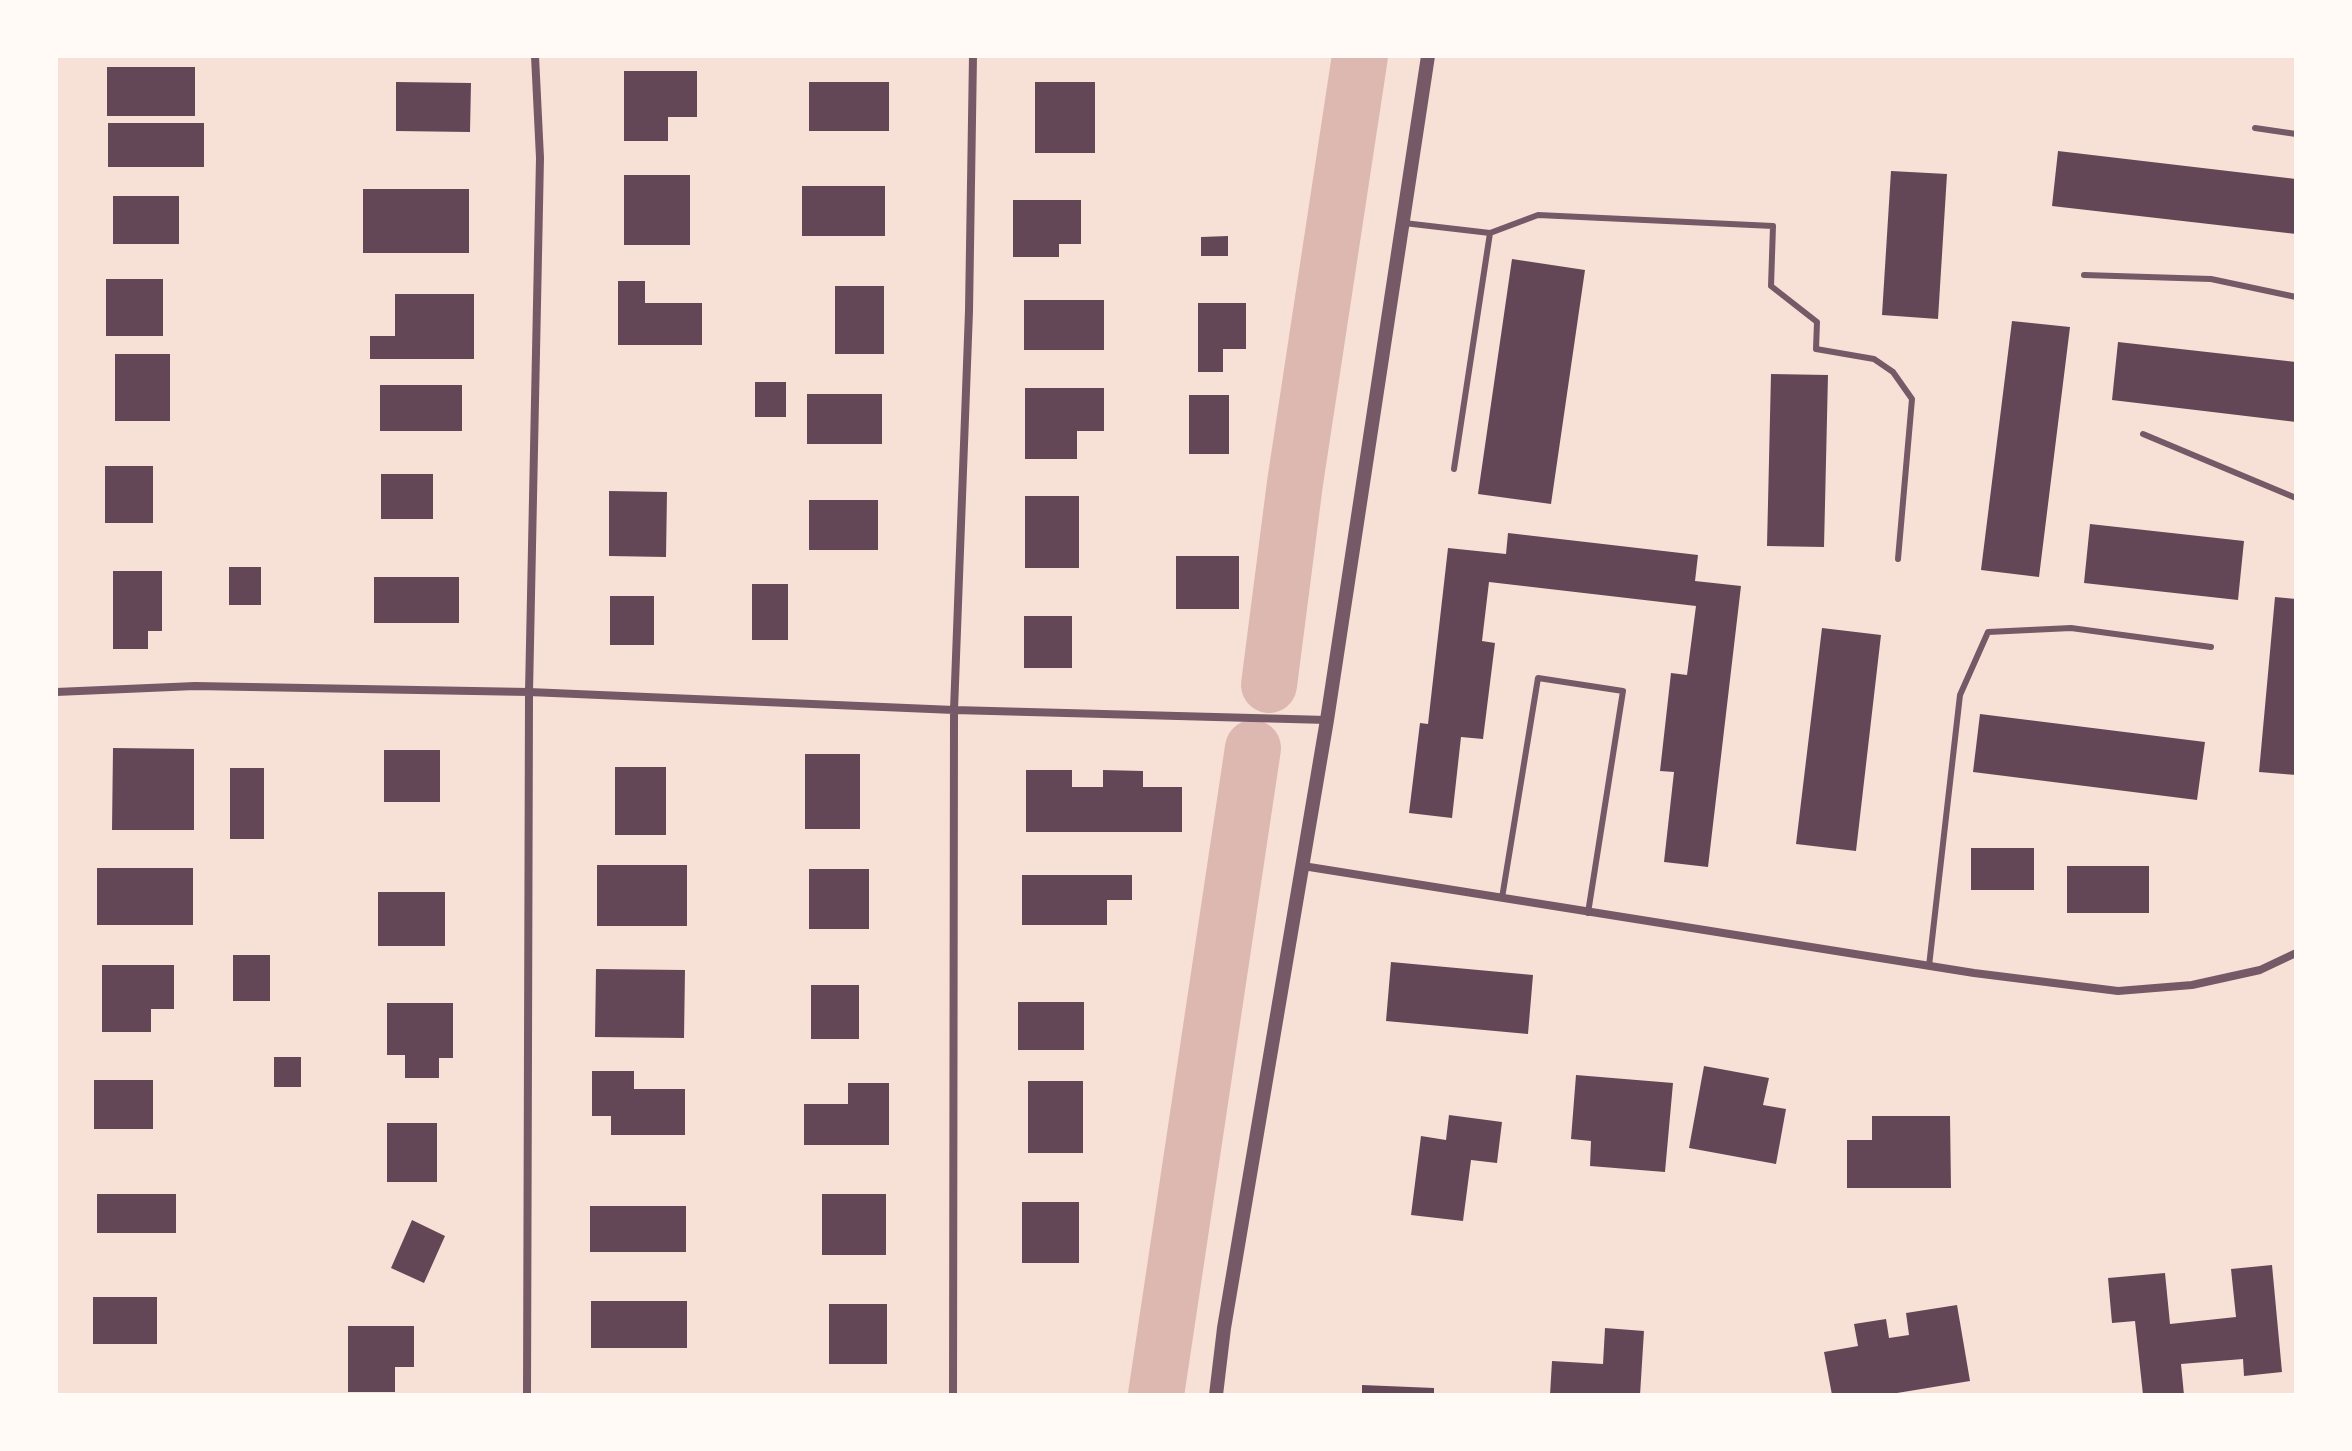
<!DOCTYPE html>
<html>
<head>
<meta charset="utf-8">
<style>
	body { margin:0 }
	#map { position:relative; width:2352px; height:1451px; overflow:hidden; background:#f7e1d7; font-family:Roboto,sans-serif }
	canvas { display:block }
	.frame { position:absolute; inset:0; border:58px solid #fffaf5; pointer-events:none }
</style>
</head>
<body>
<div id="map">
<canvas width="2352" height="1451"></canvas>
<div class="frame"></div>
</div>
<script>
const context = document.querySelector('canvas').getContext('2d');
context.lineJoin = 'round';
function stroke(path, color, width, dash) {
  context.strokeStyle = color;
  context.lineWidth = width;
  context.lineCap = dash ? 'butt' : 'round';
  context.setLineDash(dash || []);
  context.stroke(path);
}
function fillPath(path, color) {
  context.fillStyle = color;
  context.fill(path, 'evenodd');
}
const river = new Path2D(`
	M 1269,685 L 1295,483 L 1360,56
	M 1156,1395 L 1253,748`);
const building = new Path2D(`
	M 107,67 L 195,67 L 195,116 L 107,116 Z
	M 624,71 L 697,71 L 697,117 L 668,117 L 668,141 L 624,141 Z
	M 396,82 L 471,83 L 470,132 L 396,131 Z
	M 809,82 L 889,82 L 889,131 L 809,131 Z
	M 1035,82 L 1095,82 L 1095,153 L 1035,153 Z
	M 108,123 L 204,123 L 204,167 L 108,167 Z
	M 2058,151 L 2296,179 L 2296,234 L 2052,206 Z
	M 1891,171 L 1947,174 L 1938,319 L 1882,315 Z
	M 624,175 L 690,175 L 690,245 L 624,245 Z
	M 802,186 L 885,186 L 885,236 L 802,236 Z
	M 363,189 L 469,189 L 469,253 L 363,253 Z
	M 113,196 L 179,196 L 179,244 L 113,244 Z
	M 1013,200 L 1081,200 L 1081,244 L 1059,244 L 1059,257 L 1013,257 Z
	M 1228,236 L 1228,256 L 1201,256 L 1201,237 Z
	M 1512,259 L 1585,270 L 1551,504 L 1478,494 Z
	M 106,279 L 163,279 L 163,336 L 106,336 Z
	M 618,281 L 645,281 L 645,303 L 702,303 L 702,345 L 618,345 Z
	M 835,286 L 884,286 L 884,354 L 835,354 Z
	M 395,294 L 474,294 L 474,359 L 370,359 L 370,336 L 395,336 Z
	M 1024,300 L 1104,300 L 1104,350 L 1024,350 Z
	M 1198,303 L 1246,303 L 1246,349 L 1223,349 L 1223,372 L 1198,372 Z
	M 2012,321 L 2070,327 L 2039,577 L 1981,570 Z
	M 2118,342 L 2296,362 L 2296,422 L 2112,400 Z
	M 115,354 L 170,354 L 170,421 L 115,421 Z
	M 1771,374 L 1828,375 L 1824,547 L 1767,546 Z
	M 755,382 L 786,382 L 786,417 L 755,417 Z
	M 380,385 L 462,385 L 462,431 L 380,431 Z
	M 1025,388 L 1104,388 L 1104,431 L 1077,431 L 1077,459 L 1025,459 Z
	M 807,394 L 882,394 L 882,444 L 807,444 Z
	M 1189,395 L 1229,395 L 1229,454 L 1189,454 Z
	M 105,466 L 153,466 L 153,523 L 105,523 Z
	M 381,474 L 433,474 L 433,519 L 381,519 Z
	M 609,491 L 667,492 L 666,557 L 609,556 Z
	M 1025,496 L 1079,496 L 1079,568 L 1025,568 Z
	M 809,500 L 878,500 L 878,550 L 809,550 Z
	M 2090,524 L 2244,541 L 2238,600 L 2084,583 Z
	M 1508,533 L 1698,555 L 1695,581 L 1741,586 L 1708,867 L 1664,862 L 1674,772 L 1660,771 L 1671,673 L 1687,675 L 1696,606 L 1489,582 L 1482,641 L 1495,643 L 1483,739 L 1461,737 L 1452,818 L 1409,813 L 1420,723 L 1428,724 L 1448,548 L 1506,554 Z
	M 1176,556 L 1239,556 L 1239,609 L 1176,609 Z
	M 229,567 L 261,567 L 261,605 L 229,605 Z
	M 113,571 L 162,571 L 162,631 L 148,631 L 148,649 L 113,649 Z
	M 374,577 L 459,577 L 459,623 L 374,623 Z
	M 752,584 L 788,584 L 788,640 L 752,640 Z
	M 610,596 L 654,596 L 654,645 L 610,645 Z
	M 2275,597 L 2296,599 L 2296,775 L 2259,772 Z
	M 1024,616 L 1072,616 L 1072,668 L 1024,668 Z
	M 1822,628 L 1881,635 L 1856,851 L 1796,844 Z
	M 1980,714 L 2205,742 L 2197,800 L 1973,772 Z
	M 113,748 L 194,749 L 194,830 L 112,830 Z
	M 384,750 L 440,750 L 440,802 L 384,802 Z
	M 805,754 L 860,754 L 860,829 L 805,829 Z
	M 615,767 L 666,767 L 666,835 L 615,835 Z
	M 230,768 L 264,768 L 264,839 L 230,839 Z
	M 1026,770 L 1072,770 L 1072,787 L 1103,787 L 1103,770 L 1143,771 L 1143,787 L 1182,787 L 1182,832 L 1026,832 Z
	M 1971,848 L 2034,848 L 2034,890 L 1971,890 Z
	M 597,865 L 687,865 L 687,926 L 597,926 Z
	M 2067,866 L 2149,866 L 2149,913 L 2067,913 Z
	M 97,868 L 193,868 L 193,925 L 97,925 Z
	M 809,869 L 869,869 L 869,929 L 809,929 Z
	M 1022,875 L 1132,875 L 1132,900 L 1107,900 L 1107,925 L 1022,925 Z
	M 378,892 L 445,892 L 445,946 L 378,946 Z
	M 233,955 L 270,955 L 270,1001 L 233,1001 Z
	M 1391,962 L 1533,975 L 1528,1034 L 1386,1021 Z
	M 102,965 L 174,965 L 174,1009 L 151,1009 L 151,1032 L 102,1032 Z
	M 596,969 L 685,970 L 684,1038 L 595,1037 Z
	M 811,985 L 859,985 L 859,1039 L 811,1039 Z
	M 1018,1002 L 1084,1002 L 1084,1050 L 1018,1050 Z
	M 387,1003 L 453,1003 L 453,1058 L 439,1058 L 439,1078 L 405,1078 L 405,1055 L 387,1055 Z
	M 274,1057 L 301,1057 L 301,1087 L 274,1087 Z
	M 1704,1066 L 1769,1078 L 1763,1105 L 1786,1109 L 1776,1164 L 1689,1148 Z
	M 592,1071 L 634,1071 L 634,1089 L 685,1089 L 685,1135 L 611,1135 L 611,1116 L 592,1116 Z
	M 1576,1075 L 1673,1083 L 1665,1172 L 1590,1166 L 1591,1141 L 1571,1139 Z
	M 94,1080 L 153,1080 L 153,1129 L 94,1129 Z
	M 1028,1081 L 1083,1081 L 1083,1153 L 1028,1153 Z
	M 848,1083 L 889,1083 L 889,1145 L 804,1145 L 804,1104 L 848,1104 Z
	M 1449,1115 L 1502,1122 L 1497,1163 L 1471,1160 L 1463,1221 L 1411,1215 L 1421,1136 L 1446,1140 Z
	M 1872,1116 L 1950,1116 L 1951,1188 L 1847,1188 L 1847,1140 L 1872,1140 Z
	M 387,1123 L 437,1123 L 437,1182 L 387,1182 Z
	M 97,1194 L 176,1194 L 176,1233 L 97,1233 Z
	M 822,1194 L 886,1194 L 886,1255 L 822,1255 Z
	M 1022,1202 L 1079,1202 L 1079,1263 L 1022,1263 Z
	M 590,1206 L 686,1206 L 686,1252 L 590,1252 Z
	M 412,1220 L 445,1236 L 424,1283 L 391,1268 Z
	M 2272,1265 L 2282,1372 L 2244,1376 L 2243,1359 L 2181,1364 L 2184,1395 L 2143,1395 L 2135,1321 L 2112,1323 L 2108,1278 L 2165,1273 L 2170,1324 L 2236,1317 L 2231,1269 Z
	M 93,1297 L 157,1297 L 157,1344 L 93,1344 Z
	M 591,1301 L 687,1301 L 687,1348 L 591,1348 Z
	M 829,1304 L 887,1304 L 887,1364 L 829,1364 Z
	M 1957,1305 L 1970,1381 L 1885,1395 L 1832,1395 L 1824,1352 L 1858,1346 L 1854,1324 L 1886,1319 L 1889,1338 L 1909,1335 L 1906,1313 Z
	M 348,1326 L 414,1326 L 414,1367 L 395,1367 L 395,1392 L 348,1392 Z
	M 1605,1328 L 1644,1331 L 1640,1395 L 1550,1395 L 1552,1361 L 1603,1364 Z
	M 1362,1385 L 1434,1388 L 1434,1395 L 1362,1395 Z`);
const service = new Path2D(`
	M 2255,128 L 2296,134
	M 1404,223 L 1490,233 L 1454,469
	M 1490,233 L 1538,215 L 1773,226 L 1771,286 L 1817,322 L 1816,349 L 1874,359 L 1893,372 L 1912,399 L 1898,559
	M 2084,275 L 2211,279 L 2296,297
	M 2143,434 L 2296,498
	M 1502,898 L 1538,678 L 1623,691 L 1588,913
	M 1929,966 L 1960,695 L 1988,632 L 2071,628 L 2211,647`);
const minor = new Path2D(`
	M 56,692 L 195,686 L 529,692 L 954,710 L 1327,720
	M 1303,866 L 1974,973 L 2118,991 L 2192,985 L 2260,970 L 2296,953
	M 527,1395 L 529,692 L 540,158 L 535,56
	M 953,1395 L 954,710 L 969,311 L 973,56`);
const tertiary = new Path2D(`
	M 1216,1395 L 1224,1328 L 1327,720 L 1428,56`);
stroke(river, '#dcb8b0', 56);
fillPath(building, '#644757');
stroke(service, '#755966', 6);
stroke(minor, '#755966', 8);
stroke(tertiary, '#755966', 14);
</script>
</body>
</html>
